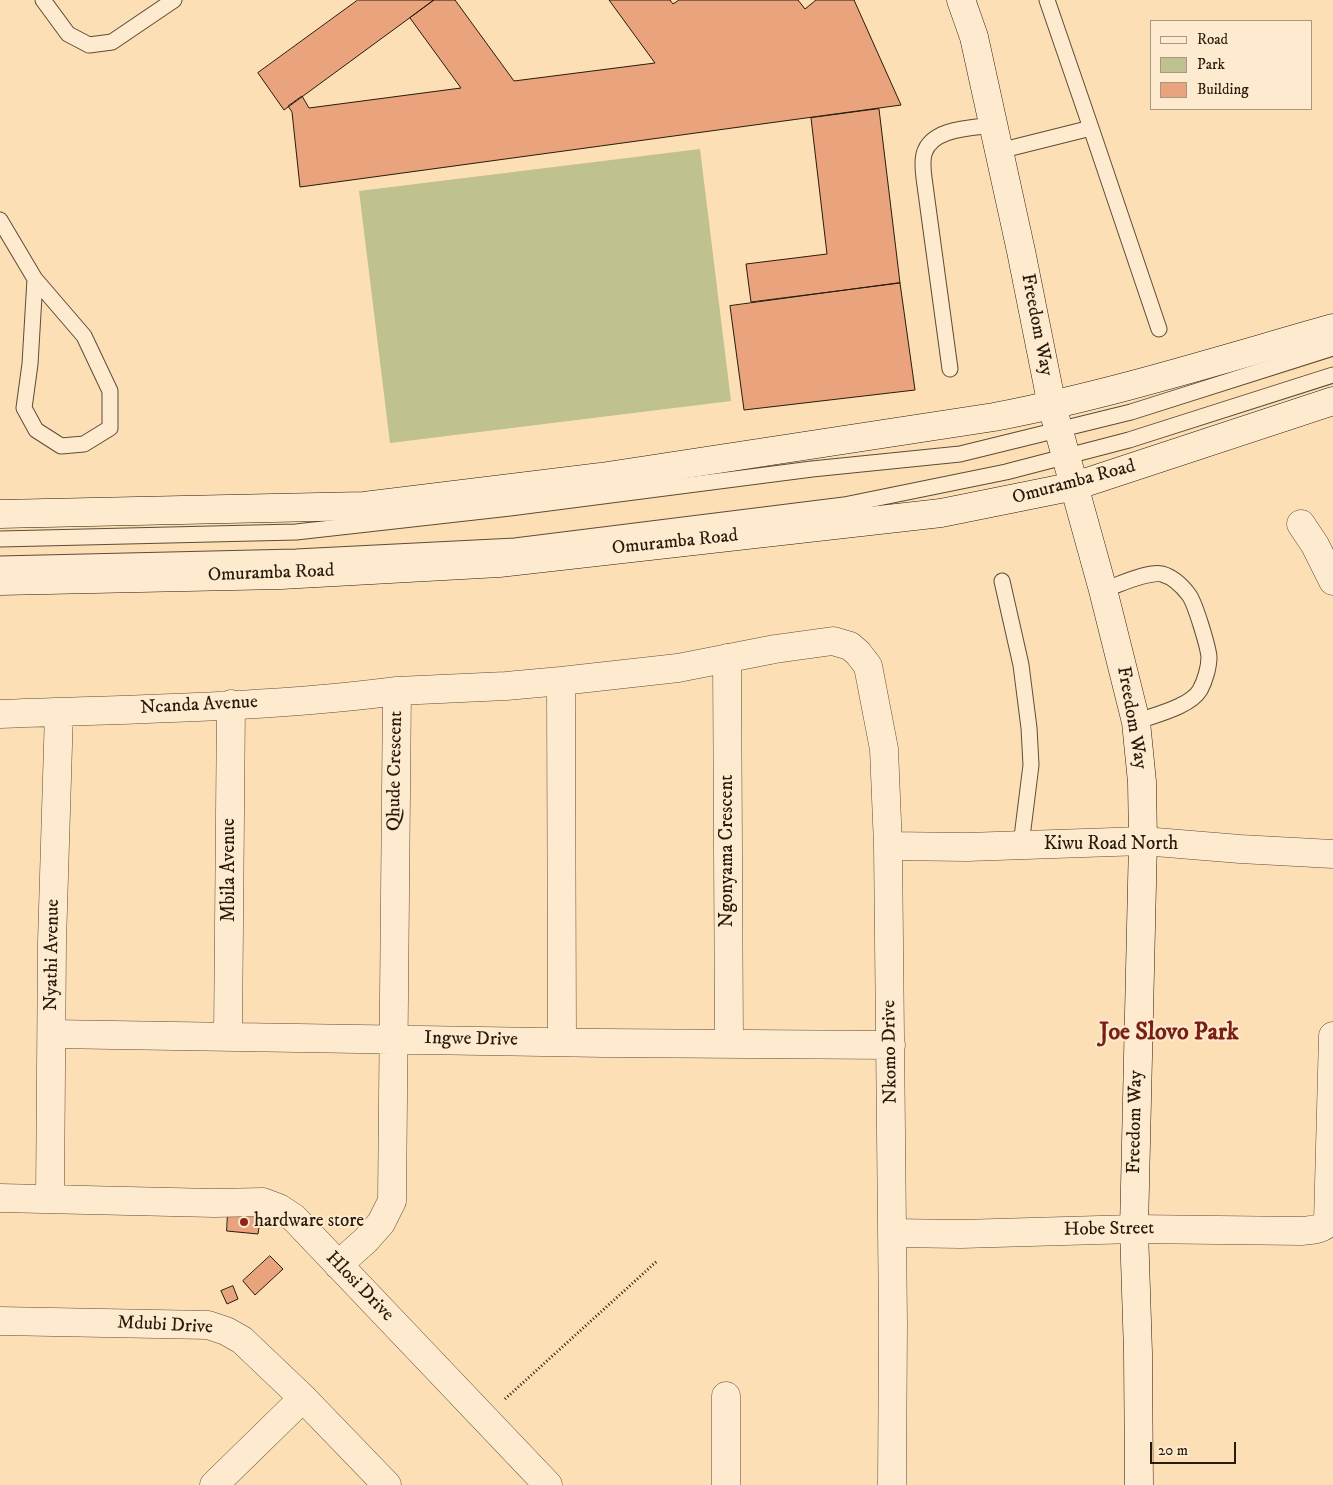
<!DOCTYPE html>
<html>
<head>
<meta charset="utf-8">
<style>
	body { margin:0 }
	#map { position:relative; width:1333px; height:1485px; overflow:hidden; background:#fddfb5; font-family:"IM FELL DW Pica",serif }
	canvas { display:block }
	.legend { position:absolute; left:1150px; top:20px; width:162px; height:90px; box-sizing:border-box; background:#feeacf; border:1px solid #a89781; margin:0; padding:6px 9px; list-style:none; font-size:15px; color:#281b0b }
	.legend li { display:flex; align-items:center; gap:10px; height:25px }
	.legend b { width:25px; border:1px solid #a89781 }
	.scale { position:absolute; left:1150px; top:1442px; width:86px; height:22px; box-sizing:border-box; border:2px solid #281b0b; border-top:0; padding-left:6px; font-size:15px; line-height:18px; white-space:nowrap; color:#281b0b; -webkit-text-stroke:4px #feeacf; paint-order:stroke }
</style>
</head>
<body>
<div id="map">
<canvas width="1333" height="1485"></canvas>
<ul class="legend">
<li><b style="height:6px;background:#feeacf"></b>Road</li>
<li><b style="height:14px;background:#bfc28e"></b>Park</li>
<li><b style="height:14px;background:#e9a47e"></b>Building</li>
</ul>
<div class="scale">20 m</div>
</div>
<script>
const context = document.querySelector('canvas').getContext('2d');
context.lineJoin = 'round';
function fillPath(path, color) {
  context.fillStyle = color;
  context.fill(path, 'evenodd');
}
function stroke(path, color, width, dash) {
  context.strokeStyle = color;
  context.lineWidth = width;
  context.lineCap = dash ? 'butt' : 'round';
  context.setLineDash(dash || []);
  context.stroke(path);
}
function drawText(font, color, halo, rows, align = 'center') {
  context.font = font + ' "IM FELL DW Pica",serif';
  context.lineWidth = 4;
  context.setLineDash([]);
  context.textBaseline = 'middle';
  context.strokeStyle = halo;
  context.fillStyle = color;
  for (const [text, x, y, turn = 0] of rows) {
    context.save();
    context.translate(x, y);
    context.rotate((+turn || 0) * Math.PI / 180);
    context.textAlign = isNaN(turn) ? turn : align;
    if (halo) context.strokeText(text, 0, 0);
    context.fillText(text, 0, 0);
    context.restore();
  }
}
const green = new Path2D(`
	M 700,149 L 731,401 L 390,443 L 359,191 Z`);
const building = new Path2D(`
	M 358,0 L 434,0 L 284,110 L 258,73 Z
	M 434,0 L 455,0 L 514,81 L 655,63 L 609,0 L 670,0 L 673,4 L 679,0 L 798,0 L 805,9 L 816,0 L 854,0 L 901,105 L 300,187 L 292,112 L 288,106 L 302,96 L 309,108 L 461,88 L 410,18 Z
	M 879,109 L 900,283 L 751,302 L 746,264 L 827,254 L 811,118 Z
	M 900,283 L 915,390 L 744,410 L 730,306 Z
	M 228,1212 L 261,1214 L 258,1234 L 227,1231 Z
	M 270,1256 L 283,1269 L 255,1295 L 243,1281 Z
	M 233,1286 L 238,1299 L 227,1304 L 221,1291 Z`);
const path = new Path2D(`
	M 505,1399 L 657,1261`);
const lane = new Path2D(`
	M 43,0 L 68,34 L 89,45 L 112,42 L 174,0
	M 1091,128 L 1159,329
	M 999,151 L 1091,128 L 1047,0
	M 0,220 L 35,279 L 84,336 L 110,391 L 110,428 L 84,444 L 61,446 L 36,430 L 24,408 L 30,364 L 35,279
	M 950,369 L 924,178 C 923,170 922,162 924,154 C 931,128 971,128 993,125
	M 0,539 L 296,532 L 510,508 L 812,469 L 960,454 L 1131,412 L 1333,348
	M 0,564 L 296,557 L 515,546 L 844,505 L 1006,472 L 1129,440 L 1333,375
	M 1002,581 L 1021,665 L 1029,728 L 1031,765 L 1021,845
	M 1103,590 C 1119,585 1147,571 1162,574 C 1173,577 1183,587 1189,595 C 1195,603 1208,646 1209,657 C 1209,667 1205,681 1200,690 C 1190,707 1154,715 1136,722`);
const street = new Path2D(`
	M 1301,524 L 1315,545 L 1333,581
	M 727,658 L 729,1043
	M 561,681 L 678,668 L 775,649 L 833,641 L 850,646 L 858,653 L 868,666 L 884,749 L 888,846 L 893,1325 L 892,1485
	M 0,714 C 132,709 266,708 397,691
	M 888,846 L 967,847 L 1143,841 L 1240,849 L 1333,854
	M 52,1034 L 604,1043 L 891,1045
	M 228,1036 L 231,704
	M 0,1198 L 214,1203 L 263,1202 L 279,1208 L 294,1218 L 548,1485
	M 50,1199 L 52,942 L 59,712
	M 892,1233 L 961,1234 L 1134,1229 L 1302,1231 C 1311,1230 1323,1230 1328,1222 L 1333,1036
	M 338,1265 L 366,1240 L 381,1223 L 392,1201 L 397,691 L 506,686 L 561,681 L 562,1042
	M 0,1321 L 208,1325 L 226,1331 L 242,1340 L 303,1398 L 387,1485
	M 726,1396 L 726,1485
	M 214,1485 L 303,1398`);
const secondary = new Path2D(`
	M 961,0 L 974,37 L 1021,251 L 1052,406 L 1103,590 L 1136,722 L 1142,782 L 1143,841 L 1134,1229 L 1138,1353 L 1139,1485
	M 0,514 L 364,506 L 601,477 L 994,417 C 1109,395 1220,360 1333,328
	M 0,581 L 281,575 L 499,563 L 941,513 L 1075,486 L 1333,401`);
const markers = [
	[244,1222,5,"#8f2418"]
];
const streetNames = [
	["Freedom Way",1036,325,79],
	["Omuramba Road",1074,483,-15],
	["Omuramba Road",675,543,-6],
	["Omuramba Road",271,574,-2],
	["Ncanda Avenue",199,706,-3],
	["Freedom Way",1131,718,80],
	["Qhude Crescent",396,771,-89],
	["Kiwu Road North",1111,845],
	["Ngonyama Crescent",728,851,-90],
	["Mbila Avenue",230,870,-90],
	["Nyathi Avenue",53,955,-89],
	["Ingwe Drive",471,1040,1],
	["Nkomo Drive",891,1052,-91],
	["Freedom Way",1136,1122,-89],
	["Hobe Street",1109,1230,-1],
	["Hlosi Drive",359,1287,46],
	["Mdubi Drive",165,1326,3]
];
const poiNames = [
	["hardware store",254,1222]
];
const districtNames = [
	["Joe Slovo Park",1169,1034]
];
fillPath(green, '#bfc28e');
fillPath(building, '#e9a47e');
stroke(building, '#281b0b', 1);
stroke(lane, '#5d4c36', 17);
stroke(street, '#5d4c36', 29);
stroke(secondary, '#281b0b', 29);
stroke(path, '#281b0b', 3, [1, 2.5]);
stroke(lane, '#feeacf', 15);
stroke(street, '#feeacf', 28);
stroke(secondary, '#feeacf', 28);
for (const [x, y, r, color] of markers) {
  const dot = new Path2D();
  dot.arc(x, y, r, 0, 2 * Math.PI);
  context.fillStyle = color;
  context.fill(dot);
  stroke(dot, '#feeacf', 2);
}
drawText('19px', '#281b0b', '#feeacf', streetNames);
drawText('19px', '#281b0b', '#feeacf', poiNames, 'left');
drawText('bold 24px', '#7a1f14', '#feeacf', districtNames);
</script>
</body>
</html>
